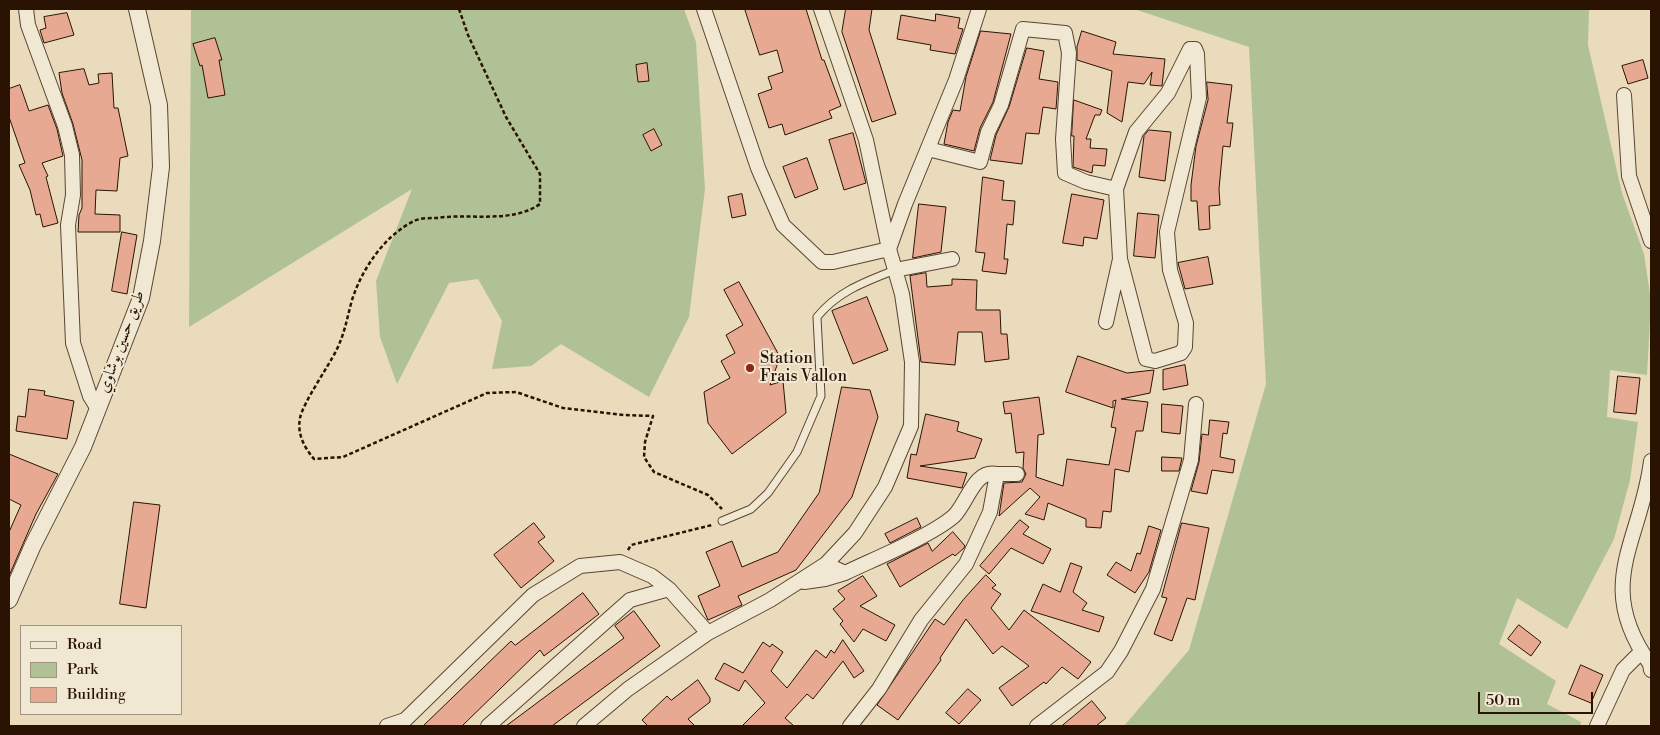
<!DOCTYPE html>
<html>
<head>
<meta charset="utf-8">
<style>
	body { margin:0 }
	#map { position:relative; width:1660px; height:735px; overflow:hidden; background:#e9dbbc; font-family:"Libre Bodoni",serif }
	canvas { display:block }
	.frame { position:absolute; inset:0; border:10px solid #2a1303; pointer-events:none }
	.legend { position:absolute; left:20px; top:625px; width:162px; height:90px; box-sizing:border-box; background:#f1e8d3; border:1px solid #a19380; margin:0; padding:6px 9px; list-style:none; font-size:15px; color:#2a1303 }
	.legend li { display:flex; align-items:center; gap:10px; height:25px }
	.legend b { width:25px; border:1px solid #a19380 }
	.scale { position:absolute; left:1478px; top:692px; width:115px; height:22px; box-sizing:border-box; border:2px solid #2a1303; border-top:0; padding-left:6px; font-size:15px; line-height:18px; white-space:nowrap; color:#2a1303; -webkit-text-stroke:4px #f1e8d3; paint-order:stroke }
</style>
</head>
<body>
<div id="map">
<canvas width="1660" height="735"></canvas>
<div class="frame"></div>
<ul class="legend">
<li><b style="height:6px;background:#f1e8d3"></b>Road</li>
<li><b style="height:14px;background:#b0c196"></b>Park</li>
<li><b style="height:14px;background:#e7a992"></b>Building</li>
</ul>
<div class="scale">50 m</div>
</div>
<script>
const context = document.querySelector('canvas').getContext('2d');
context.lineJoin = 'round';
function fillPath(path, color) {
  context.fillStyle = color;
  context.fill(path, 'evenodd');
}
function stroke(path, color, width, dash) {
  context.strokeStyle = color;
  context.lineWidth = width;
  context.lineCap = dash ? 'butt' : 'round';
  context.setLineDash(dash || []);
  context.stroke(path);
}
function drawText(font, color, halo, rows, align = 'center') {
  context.font = font + ' "Libre Bodoni",Amiri,serif';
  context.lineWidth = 4;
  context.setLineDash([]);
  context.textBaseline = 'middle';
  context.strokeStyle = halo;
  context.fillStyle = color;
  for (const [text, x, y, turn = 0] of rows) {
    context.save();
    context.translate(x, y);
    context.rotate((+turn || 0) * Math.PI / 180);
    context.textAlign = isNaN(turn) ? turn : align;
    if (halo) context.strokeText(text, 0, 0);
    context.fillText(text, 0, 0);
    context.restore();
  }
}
const green = new Path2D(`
	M 191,9 L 684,9 L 696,42 L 705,189 L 689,317 L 649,397 L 561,344 L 531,366 L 492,369 L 502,321 L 478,279 L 449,283 L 397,384 L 380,337 L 376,281 L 412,189 L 189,327 Z
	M 1134,9 L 1589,9 L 1588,45 L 1622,193 L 1644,254 L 1651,301 L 1647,375 L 1610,370 L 1607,417 L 1638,422 L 1630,480 L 1614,539 L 1567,629 L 1517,598 L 1499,644 L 1556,681 L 1547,704 L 1581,722 L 1580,726 L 1124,726 L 1189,650 L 1266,384 L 1249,47 Z`);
const building = new Path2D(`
	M 745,9 L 806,9 L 822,60 L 824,60 L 841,106 L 829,111 L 832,118 L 785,135 L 782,124 L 769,128 L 758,94 L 772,89 L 768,77 L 783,72 L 777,50 L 760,55 Z
	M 846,9 L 872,9 L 869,30 L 896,114 L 872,122 L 842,32 Z
	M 67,13 L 74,35 L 44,43 L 40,30 L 46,28 L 44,17 Z
	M 936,14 L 960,18 L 958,28 L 963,29 L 955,54 L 930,50 L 931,45 L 897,39 L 901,15 L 935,21 Z
	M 981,31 L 1011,34 L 993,102 L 980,128 L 974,151 L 944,144 L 948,122 L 953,110 L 960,111 L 966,77 Z
	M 1082,31 L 1116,42 L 1113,54 L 1165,59 L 1162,86 L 1150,85 L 1152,72 L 1144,84 L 1128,82 L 1122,122 L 1107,113 L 1112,71 L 1077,60 L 1077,47 Z
	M 215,38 L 222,60 L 219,60 L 225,95 L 208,98 L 202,65 L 200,66 L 193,44 Z
	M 1027,48 L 1044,51 L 1039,79 L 1058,82 L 1056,109 L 1043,107 L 1039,134 L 1026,133 L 1022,164 L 990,160 L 996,135 L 1009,107 Z
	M 1643,60 L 1648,78 L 1628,84 L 1622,66 Z
	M 647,63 L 649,81 L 638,82 L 636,65 Z
	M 84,69 L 89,85 L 99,83 L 98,74 L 112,73 L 114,108 L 118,108 L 128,156 L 120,158 L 117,191 L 96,190 L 95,214 L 120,215 L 120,232 L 78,232 L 79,215 L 82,208 L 82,160 L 73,124 L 62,93 L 59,73 Z
	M 1207,82 L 1232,85 L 1227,123 L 1233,123 L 1230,147 L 1223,146 L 1219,189 L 1220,205 L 1209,206 L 1210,229 L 1199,230 L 1197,201 L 1191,201 L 1191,185 L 1196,146 L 1208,100 Z
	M 20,85 L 29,111 L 48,105 L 57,129 L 63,156 L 42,163 L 48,176 L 46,177 L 58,223 L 43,227 L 40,214 L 36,215 L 30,190 L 19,165 L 25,163 L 9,117 L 9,89 Z
	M 1074,100 L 1102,110 L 1100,115 L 1095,115 L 1086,139 L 1091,139 L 1090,148 L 1107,149 L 1105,166 L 1093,165 L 1092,173 L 1073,167 L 1074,136 L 1072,136 Z
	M 654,129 L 662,145 L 651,151 L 643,135 Z
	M 1149,130 L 1171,132 L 1165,181 L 1139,177 L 1144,136 Z
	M 853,133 L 866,183 L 844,190 L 829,140 Z
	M 807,158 L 818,189 L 795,198 L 783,167 Z
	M 983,177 L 1004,181 L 1002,200 L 1015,201 L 1013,225 L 1007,224 L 1004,259 L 1008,259 L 1006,274 L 982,271 L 985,253 L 976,252 Z
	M 742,194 L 746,215 L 732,218 L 728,197 Z
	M 1072,194 L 1104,200 L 1097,239 L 1084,237 L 1083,246 L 1063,243 Z
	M 919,204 L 946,207 L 941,252 L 913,258 Z
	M 1138,213 L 1159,215 L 1155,258 L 1134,256 Z
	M 122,232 L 137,235 L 127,294 L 112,291 Z
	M 1208,257 L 1213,284 L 1185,289 L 1178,263 Z
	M 926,273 L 927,287 L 952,285 L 952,279 L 977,280 L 976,310 L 1000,310 L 1001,334 L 1007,334 L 1009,359 L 985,362 L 982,332 L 958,332 L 955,365 L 921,362 L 910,276 Z
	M 739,282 L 780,357 L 770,385 L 783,381 L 786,413 L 732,454 L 708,423 L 704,392 L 730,378 L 721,361 L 735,353 L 726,335 L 743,325 L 724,290 Z
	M 867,297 L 888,350 L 853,364 L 832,311 Z
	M 1078,356 L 1127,373 L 1154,370 L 1150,393 L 1121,399 L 1148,402 L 1143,431 L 1136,431 L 1129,472 L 1115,469 L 1111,512 L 1103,511 L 1101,528 L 1086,527 L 1086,519 L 1048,503 L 1044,520 L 1025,514 L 1040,497 L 1030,488 L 999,516 L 1004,483 L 1022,482 L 1026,474 L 1023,468 L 1024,452 L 1016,453 L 1011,413 L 1005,414 L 1003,402 L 1039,397 L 1044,434 L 1038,435 L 1036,477 L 1063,486 L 1067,459 L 1109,465 L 1116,428 L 1111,427 L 1116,400 L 1113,401 L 1113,408 L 1066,392 Z
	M 1185,365 L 1188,385 L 1163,390 L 1163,370 Z
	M 1618,376 L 1640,378 L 1636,414 L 1614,412 Z
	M 842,387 L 870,390 L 878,417 L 852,497 L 796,570 L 738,596 L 742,605 L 708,620 L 698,596 L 720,586 L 706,552 L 732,541 L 742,567 L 778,552 L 819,493 Z
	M 29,389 L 45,391 L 44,395 L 74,401 L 67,439 L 16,431 L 18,416 L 25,417 Z
	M 1162,404 L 1183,406 L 1180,434 L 1162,432 Z
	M 926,414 L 959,422 L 957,431 L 982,439 L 975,458 L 920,466 L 967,473 L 962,488 L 907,478 L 911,454 L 916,455 Z
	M 1210,420 L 1229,422 L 1227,434 L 1223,433 L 1220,457 L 1235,460 L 1233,473 L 1212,470 L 1207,494 L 1191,491 L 1199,462 L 1202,434 L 1208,435 Z
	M 9,454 L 58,474 L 36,514 L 9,576 L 9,532 L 21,505 L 9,499 Z
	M 1162,457 L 1182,458 L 1179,471 L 1162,471 Z
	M 134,502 L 160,505 L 146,608 L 120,604 Z
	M 917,518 L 921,527 L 890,543 L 885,534 Z
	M 1020,520 L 1029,527 L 1023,534 L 1051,549 L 1043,564 L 1011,548 L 989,574 L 980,566 Z
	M 534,523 L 545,537 L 538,542 L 554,561 L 521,588 L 494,555 Z
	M 1182,523 L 1209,528 L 1195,600 L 1187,598 L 1172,641 L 1154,634 L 1167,598 L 1162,597 Z
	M 1149,526 L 1161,530 L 1149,572 L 1135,593 L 1107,575 L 1116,562 L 1131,571 L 1137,553 L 1140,554 Z
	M 953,532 L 965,546 L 964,548 L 955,556 L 953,554 L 900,587 L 887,564 L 928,543 L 932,551 Z
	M 1071,563 L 1082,567 L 1073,592 L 1087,603 L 1082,610 L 1104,617 L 1099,632 L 1031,611 L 1043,584 L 1060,592 Z
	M 986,575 L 996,585 L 992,588 L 1001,594 L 991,608 L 1009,630 L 1024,610 L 1091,662 L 1078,679 L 1062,667 L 1046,684 L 1044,682 L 1012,706 L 999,688 L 1029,666 L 1002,646 L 993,654 L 966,619 L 940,658 L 941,660 L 898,720 L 877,705 L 935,619 L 944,625 L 963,600 Z
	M 863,576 L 877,596 L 860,606 L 895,625 L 886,641 L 863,629 L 854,642 L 840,624 L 843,621 L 833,609 L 845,599 L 838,591 Z
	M 583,593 L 599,614 L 544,656 L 540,650 L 462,726 L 423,726 L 511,641 L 515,645 Z
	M 634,611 L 660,646 L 552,726 L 506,726 L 624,638 L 615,626 Z
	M 1519,625 L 1541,642 L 1531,656 L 1508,639 Z
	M 843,640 L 864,671 L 854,678 L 843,661 L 813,699 L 807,694 L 785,718 L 794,726 L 742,726 L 765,703 L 745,680 L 739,691 L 715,679 L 724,663 L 743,673 L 763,642 L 770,647 L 772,644 L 783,652 L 771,671 L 787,688 L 816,650 L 826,658 L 831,650 L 834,653 Z
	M 1581,665 L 1603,675 L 1591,703 L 1569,694 Z
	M 698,680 L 710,698 L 710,702 L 688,719 L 695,726 L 648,726 L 642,720 L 667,696 L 671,700 Z
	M 968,689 L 981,700 L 959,724 L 946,713 Z
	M 1092,701 L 1106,718 L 1096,726 L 1062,726 Z`);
const path = new Path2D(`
	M 459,9 L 468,35 L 506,117 L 540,174 L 540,204 C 511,224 469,213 436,218 C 429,218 420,218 414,221 C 384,236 362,269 352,300 C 347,318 345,333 336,351 C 328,367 303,403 300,418 C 297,434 304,447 314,459 L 343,457 L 487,393 L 516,392 L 563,408 L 624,415 L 653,416 L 645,442 L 644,457 L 654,472 L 708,495 L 722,509
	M 628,550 L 631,545 L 712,525`);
const service = new Path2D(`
	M 722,521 L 751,509 L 768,493 L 797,452 L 821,396 L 817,317 C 838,291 865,282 895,270`);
const minor = new Path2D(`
	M 26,9 L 28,25 L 65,126 L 72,155 L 73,195 L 68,225 L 73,343 L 90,396 L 98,409
	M 704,9 L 758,168 L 783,225 L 822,262 L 833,262 L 889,249
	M 1624,95 L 1629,176 L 1651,241
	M 928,149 L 980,162 L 988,132 L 1001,105 L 1023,29 L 1065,33 L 1069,53 L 1063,139 L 1065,173 L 1086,182 L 1116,189 L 1136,132 L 1168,93 L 1190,49 L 1195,49 L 1197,54 L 1199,98 L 1167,232 L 1170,270 L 1186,323 L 1185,347 L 1181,353 L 1155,361 L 1146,359 L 1120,259
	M 889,249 L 905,204 L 956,80 L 979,9
	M 895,270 L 952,259
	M 1106,322 L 1120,259 L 1116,189
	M 1651,461 C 1641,542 1593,584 1650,664 L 1651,670
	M 997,474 L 1017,474
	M 826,564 L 845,573 C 874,559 931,536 954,516 C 968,502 974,469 997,474 L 990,512 L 966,564 L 921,620 L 879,689 L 850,726
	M 804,582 L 825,579 L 845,573
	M 387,726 L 405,720 L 533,595 L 580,566 L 620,562 L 652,576 L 669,589 L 708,633
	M 488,726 L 630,600 L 669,589
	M 584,726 L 628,689 L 708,633 L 770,600 L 826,564 L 855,533 L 885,487 L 911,426 L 912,362 L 902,294 L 889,249 L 866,140 L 821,9
	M 1037,726 L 1107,672 L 1121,651 L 1153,589 L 1191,460 L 1196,404
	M 1597,726 L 1623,670 L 1641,652`);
const tertiary = new Path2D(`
	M 9,600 L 33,545 L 83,447 L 141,298 L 152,241 L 161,167 L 159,105 L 137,9`);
const markers = [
	[750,368,5,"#8f2418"]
];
const streetNames = [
	["طريق حسين بوشاوي",122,342,-70]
];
const poiNames = [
	["Station",760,359],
	["Frais Vallon",760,377]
];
fillPath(green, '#b0c196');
fillPath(building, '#e7a992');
stroke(building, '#2a1303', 1);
stroke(service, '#5a4531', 9);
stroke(minor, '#5a4531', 16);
stroke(tertiary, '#5a4531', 18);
stroke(path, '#2a1303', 2.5, [4, 2.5]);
stroke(service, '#f1e8d3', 7);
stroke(minor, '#f1e8d3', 14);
stroke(tertiary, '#f1e8d3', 16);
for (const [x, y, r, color] of markers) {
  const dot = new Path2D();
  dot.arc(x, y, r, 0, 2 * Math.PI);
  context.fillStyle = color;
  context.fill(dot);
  stroke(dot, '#f1e8d3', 2);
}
drawText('16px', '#2a1303', '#f1e8d3', streetNames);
drawText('16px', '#2a1303', '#f1e8d3', poiNames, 'left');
</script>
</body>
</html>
